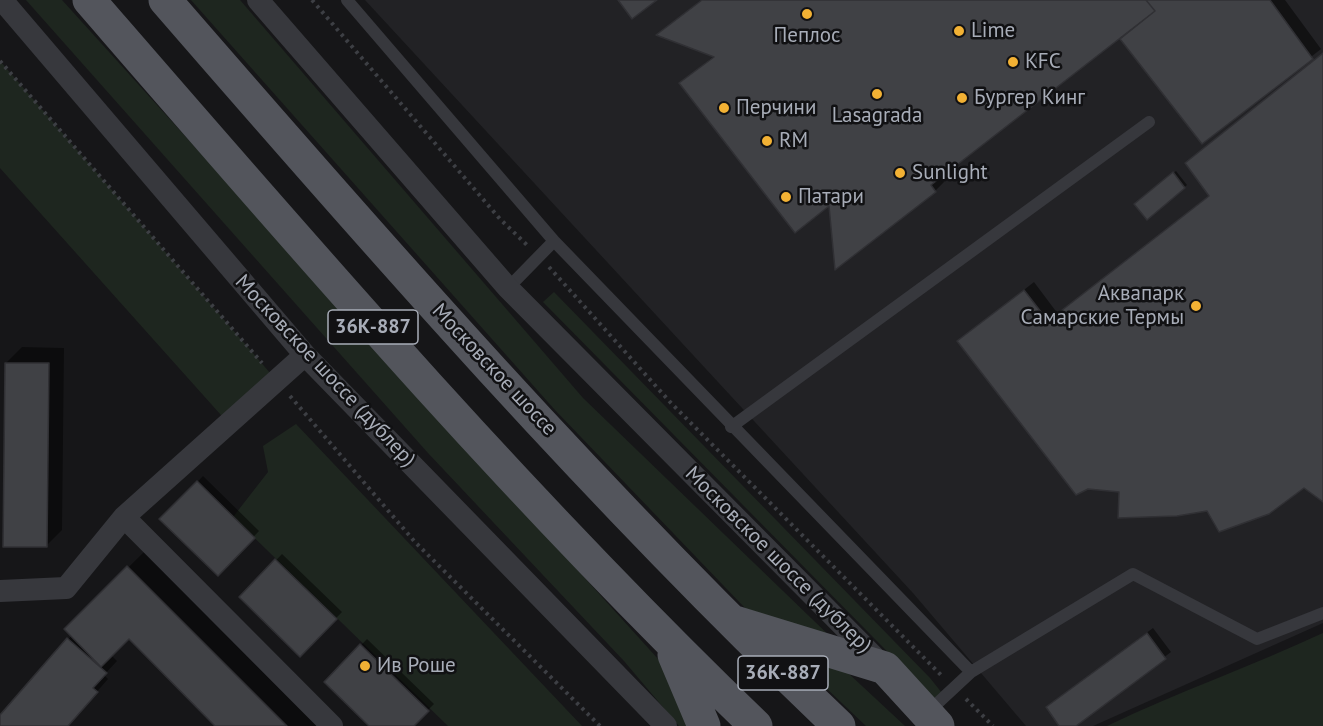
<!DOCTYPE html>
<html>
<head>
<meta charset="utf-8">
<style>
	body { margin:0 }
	canvas { display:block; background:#161618 }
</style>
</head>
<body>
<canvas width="1323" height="726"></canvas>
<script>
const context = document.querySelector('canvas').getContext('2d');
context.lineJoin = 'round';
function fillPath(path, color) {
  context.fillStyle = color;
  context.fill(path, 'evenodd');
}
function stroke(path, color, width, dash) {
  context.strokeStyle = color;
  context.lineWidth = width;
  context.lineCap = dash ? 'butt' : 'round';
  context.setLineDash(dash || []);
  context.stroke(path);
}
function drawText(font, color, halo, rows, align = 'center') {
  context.font = font + ' "PT Sans",sans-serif';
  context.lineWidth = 5;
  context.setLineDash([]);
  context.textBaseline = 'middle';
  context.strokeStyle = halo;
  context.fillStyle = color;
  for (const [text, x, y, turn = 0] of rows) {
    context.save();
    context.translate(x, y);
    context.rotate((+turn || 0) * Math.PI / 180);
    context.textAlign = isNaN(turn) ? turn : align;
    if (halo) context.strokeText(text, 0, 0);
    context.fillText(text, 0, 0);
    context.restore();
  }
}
const built = new Path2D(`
	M 365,0 L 1323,0 L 1323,623 L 1093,726 L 1026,726 L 913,593 Z`);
const green = new Path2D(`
	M 26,0 L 62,0 L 668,670 L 694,726 L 679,726 L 624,661 L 428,453 Z
	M 191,0 L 240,0 L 583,398 L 840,646 L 746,609 L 555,410 Z
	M 0,61 L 277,381 L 229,424 L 0,168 Z
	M 554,292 L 930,678 L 942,693 L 938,703 L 543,302 Z
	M 296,424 L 582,726 L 448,726 L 233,517 L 268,472 L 263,446 Z
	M 1323,633 L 1323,726 L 1107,726 C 1178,692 1252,666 1323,633 Z
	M 781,645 L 833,659 L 905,726 L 866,726 Z`);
const shadow = new Path2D(`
	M 701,0 L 1285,0 L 1321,49 L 1202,142 L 1120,37 L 940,176 L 944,182 L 935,191 L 836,268 L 830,203 L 681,83 L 715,55 L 667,27 Z
	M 1323,53 L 1323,500 L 1304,486 L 1208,509 L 1120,490 L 959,341 L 1034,282 L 1058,314 L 1210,195 L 1196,155 Z
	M 1176,171 L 1187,185 L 1147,218 L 1139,202 Z
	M 22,347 L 64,348 L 62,530 L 46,546 L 6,363 Z
	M 203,476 L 259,531 L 218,574 L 162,519 Z
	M 148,548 L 326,726 L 218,726 L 129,637 L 111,655 L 117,661 L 104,675 L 108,679 L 67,726 L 0,726 L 0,717 L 72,635 L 66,629 Z
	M 282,554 L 342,612 L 300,655 L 241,597 Z
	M 1153,628 L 1171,652 L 1073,726 L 1061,726 L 1054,702 Z
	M 367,639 L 434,704 L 412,726 L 371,726 L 326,682 Z`);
const building = new Path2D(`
	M 618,0 L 657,0 L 632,19 Z
	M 702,0 L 1146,0 L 1155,11 L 931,185 L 936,192 L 835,270 L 829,206 L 795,233 L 679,83 L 714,57 L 656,35 Z
	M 1146,0 L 1270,0 L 1313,59 L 1202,144 L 1120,39 L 1155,11 Z
	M 1323,53 L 1323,502 L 1304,488 L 1269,514 L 1219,532 L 1207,511 L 1177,516 L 1118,518 L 1119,492 L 1088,489 L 1076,495 L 957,341 L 1024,290 L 1048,321 L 1209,196 L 1185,163 Z
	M 1173,172 L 1185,188 L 1147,220 L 1134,204 Z
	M 5,363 L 49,363 L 47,547 L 3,547 Z
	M 197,481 L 255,538 L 218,576 L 159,519 Z
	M 275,559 L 337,619 L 300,657 L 239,597 Z
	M 127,566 L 287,726 L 215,726 L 129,639 L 101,667 L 64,629 Z
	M 1147,633 L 1166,659 L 1076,726 L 1059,726 L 1046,707 Z
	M 67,638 L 107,673 L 93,688 L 98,692 L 68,726 L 0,726 L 0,715 Z
	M 360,644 L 429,711 L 414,726 L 369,726 L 324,682 Z`);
const path = new Path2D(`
	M 312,0 L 500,219 L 527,245
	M 0,61 L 262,363
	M 549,267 L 671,403 L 943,677
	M 290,396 L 415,542 L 600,726
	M 966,699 L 993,726`);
const service = new Path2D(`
	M 347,0 L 554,241 L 971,672 L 928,712
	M 508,288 L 554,241
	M 731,427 L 1149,122
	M 971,672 L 1133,574 L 1257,639 L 1323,613`);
const minor = new Path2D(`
	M 2,0 L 305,355 L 666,726
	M 258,0 L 508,288 L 882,665
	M 124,517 L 332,726
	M 0,591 L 66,588 L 124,517 L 305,355`);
const primary = new Path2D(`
	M 89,0 C 304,248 519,498 756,726
	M 165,0 C 381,249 599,498 839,726
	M 735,622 L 885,668 L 938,726
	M 674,655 L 704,726`);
const markers = [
	[807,14,6,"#f2b134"],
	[959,31,6,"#f2b134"],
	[1013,62,6,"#f2b134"],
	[877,94,6,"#f2b134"],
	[962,98,6,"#f2b134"],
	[724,108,6,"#f2b134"],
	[767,141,6,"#f2b134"],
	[900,173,6,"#f2b134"],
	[786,197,6,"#f2b134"],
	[1196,306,6,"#f2b134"],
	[365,666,6,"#f2b134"]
];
const shields = [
	[373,327,90],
	[783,673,90]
];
const shieldNames = [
	["36К-887",373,327],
	["36К-887",783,673]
];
const poiNames = [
	["Lime",971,31],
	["Пеплос",807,36,"center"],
	["KFC",1025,62],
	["Бургер Кинг",974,98],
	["Перчини",736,108],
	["Lasagrada",877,116,"center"],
	["RM",779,141],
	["Sunlight",912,173],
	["Патари",798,197],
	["Аквапарк",1184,294,"right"],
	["Самарские Термы",1184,318,"right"],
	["Ив Роше",377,666]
];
const streetNames = [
	["Московское шоссе",494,370,47],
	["Московское шоссе (дублер)",325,371,47],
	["Московское шоссе (дублер)",778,560,45]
];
fillPath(built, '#222225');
fillPath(green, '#1e261f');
fillPath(shadow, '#0007');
fillPath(building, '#404145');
stroke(building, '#303034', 1.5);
stroke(path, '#3d3f44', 4, [3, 4.5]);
stroke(service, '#37383d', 12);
stroke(minor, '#37383d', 22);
stroke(primary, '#53555c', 33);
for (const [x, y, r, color] of markers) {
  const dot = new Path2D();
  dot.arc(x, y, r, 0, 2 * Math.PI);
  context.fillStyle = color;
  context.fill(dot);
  stroke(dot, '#111113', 2);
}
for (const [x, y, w] of shields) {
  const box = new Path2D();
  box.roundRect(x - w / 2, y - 17, w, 34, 4.5);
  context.fillStyle = '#111113';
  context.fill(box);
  stroke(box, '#a8adb8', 1.5);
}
drawText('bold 20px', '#a8adb8', null, shieldNames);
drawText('21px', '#a8adb8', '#111113', poiNames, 'left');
drawText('21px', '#a8adb8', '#111113', streetNames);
</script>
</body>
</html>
